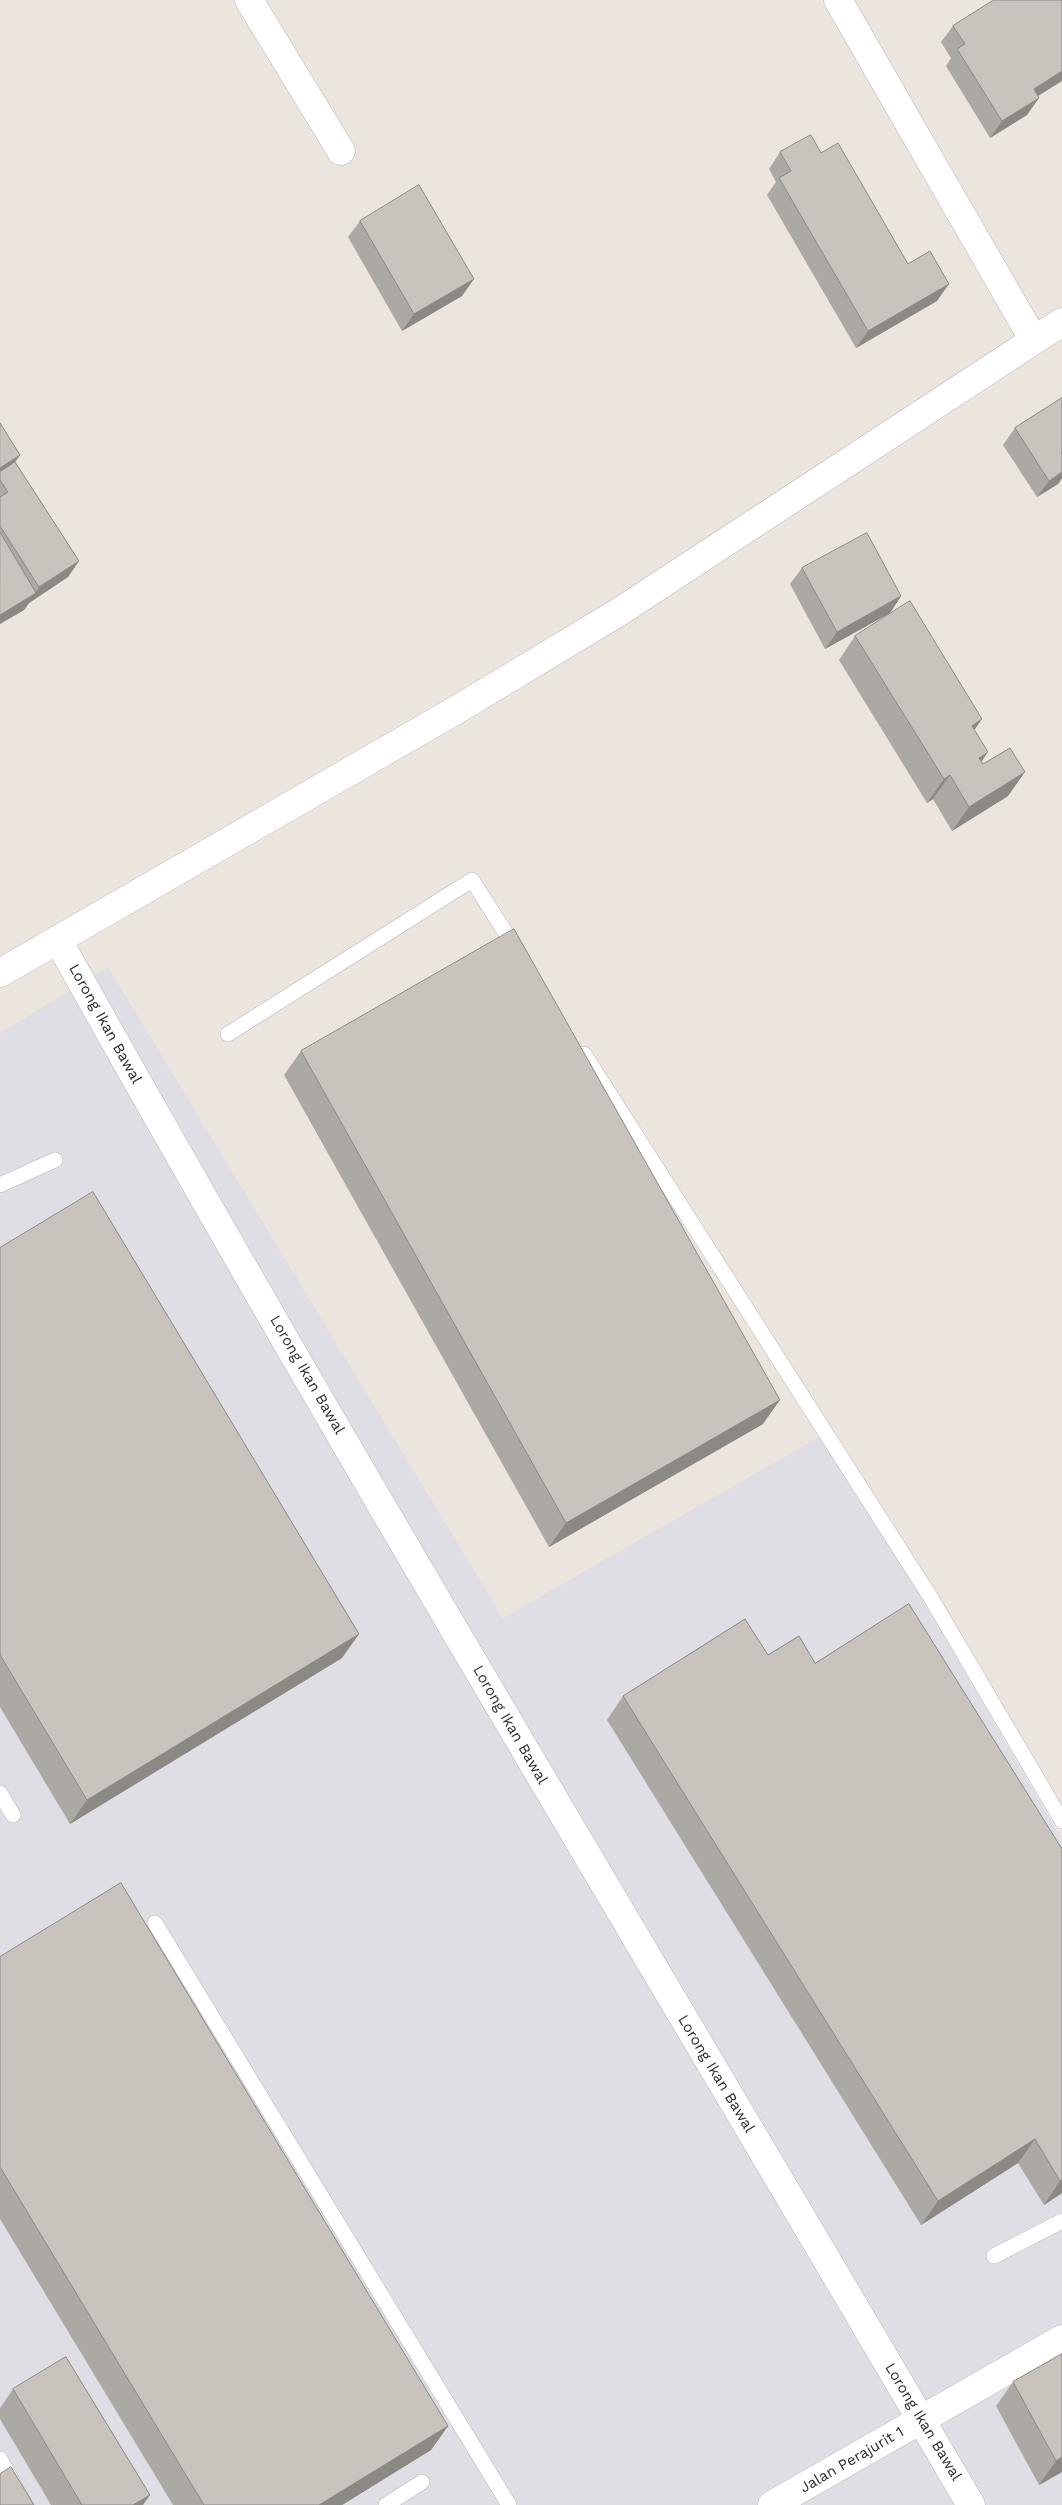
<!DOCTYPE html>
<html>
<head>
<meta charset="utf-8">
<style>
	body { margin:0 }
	canvas { display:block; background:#ece5de }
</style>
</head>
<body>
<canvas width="1062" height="2505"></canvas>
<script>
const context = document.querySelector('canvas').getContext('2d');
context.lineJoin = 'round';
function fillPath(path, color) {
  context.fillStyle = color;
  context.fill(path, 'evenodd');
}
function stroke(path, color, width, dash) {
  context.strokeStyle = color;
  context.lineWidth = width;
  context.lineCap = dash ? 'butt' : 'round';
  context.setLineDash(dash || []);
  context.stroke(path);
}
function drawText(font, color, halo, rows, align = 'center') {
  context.font = font + ' "Work Sans",sans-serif';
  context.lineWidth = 5;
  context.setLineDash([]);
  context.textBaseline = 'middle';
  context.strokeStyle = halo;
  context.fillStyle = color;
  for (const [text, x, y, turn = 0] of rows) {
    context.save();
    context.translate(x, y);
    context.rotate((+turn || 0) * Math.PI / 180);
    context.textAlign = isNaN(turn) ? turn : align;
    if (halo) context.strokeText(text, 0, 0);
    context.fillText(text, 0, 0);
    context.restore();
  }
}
const industrial = new Path2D(`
	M 108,967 L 503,1618 L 826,1433 L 1062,1840 L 1062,2505 L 0,2505 L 0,1033 Z`);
const service = new Path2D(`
	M 228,1034 L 472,880 L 517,951
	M 584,1054 L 931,1598 L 1062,1821
	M 0,1185 L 55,1160
	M 0,1793 L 13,1815
	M 155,1923 L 509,2505
	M 994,2256 L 1062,2221
	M 0,2459 L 25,2505
	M 386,2505 L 422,2482`);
const minor = new Path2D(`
	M 249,0 L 341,151
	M 838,0 L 1033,339
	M 58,940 C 352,1468 666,1984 971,2505
	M 0,973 L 458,709 L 619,612 L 1062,322
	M 772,2505 L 1062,2339`);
const wall = new Path2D(`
	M 953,26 L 1038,96 L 1027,115 L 990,138 L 946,66 L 951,58 L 941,42 Z
	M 780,152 L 821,153 L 937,301 L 856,348 L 767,195 L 776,182 L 769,169 Z
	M 360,221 L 462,296 L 402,331 L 348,237 Z
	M 1062,398 L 1062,478 L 1058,484 L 1037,497 L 1003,445 L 1015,428 Z
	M 0,423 L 20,455 L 15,462 L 79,561 L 68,577 L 29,603 L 24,610 L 0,624 Z
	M 802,568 L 901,596 L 890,613 L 825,649 L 790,584 Z
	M 855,636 L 982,719 L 974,730 L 981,762 L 1008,796 L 952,831 L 933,799 L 927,803 L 839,660 Z
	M 301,1051 L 763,1424 L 549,1547 L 284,1075 Z
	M 0,1248 L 342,1658 L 70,1824 L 0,1707 Z
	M 768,1655 L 815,1663 L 1062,1849 L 1062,2193 L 1044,2205 L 1018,2163 L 921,2225 L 607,1720 L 623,1696 Z
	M 0,1957 L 448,2426 L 431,2450 L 342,2505 L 173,2505 L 0,2219 Z
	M 1062,2354 L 1062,2472 L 1039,2485 L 996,2406 L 1013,2382 Z
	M 13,2389 L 143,2505 L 51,2505 L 0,2419 L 0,2408 Z`);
const shadedWall = new Path2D(`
	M 1062,71 L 1062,81 L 1022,106 L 1034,89 Z
	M 1039,98 L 1027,115 L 990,138 L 1002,121 Z
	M 474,279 L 462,296 L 402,331 L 414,314 Z
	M 949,284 L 937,301 L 856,348 L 868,331 Z
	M 20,455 L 8,472 L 0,477 L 0,468 Z
	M 1062,472 L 1062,478 L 1058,484 L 1037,497 L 1049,481 Z
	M 79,561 L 68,577 L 29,603 L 24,610 L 0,624 L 0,615 L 35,594 L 39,587 Z
	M 901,596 L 890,613 L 825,649 L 837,632 Z
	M 982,719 L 965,743 L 972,726 Z
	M 988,752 L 972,776 L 979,758 Z
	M 1025,772 L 1008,796 L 952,831 L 969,807 Z
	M 950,775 L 933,799 L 927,803 L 944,779 Z
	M 780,1400 L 763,1424 L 549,1547 L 566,1523 Z
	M 359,1634 L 342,1658 L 70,1824 L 87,1800 Z
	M 1035,2139 L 1018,2163 L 921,2225 L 938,2201 Z
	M 1062,2180 L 1062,2193 L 1044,2205 L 1060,2181 Z
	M 448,2426 L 431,2450 L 342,2505 L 319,2505 Z
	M 1062,2457 L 1062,2472 L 1039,2485 L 1056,2461 Z
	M 150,2495 L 143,2505 L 133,2505 Z`);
const building = new Path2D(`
	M 994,0 L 1062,0 L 1062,71 L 1034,89 L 1039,98 L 1002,121 L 957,49 L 965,44 L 953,26 Z
	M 811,135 L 821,153 L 838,143 L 908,264 L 930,251 L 949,284 L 868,331 L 779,178 L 791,171 L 780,152 Z
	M 419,185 L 474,279 L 414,314 L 360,221 Z
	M 1062,398 L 1062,452 L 1061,453 L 1062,454 L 1062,472 L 1049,481 L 1015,428 Z
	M 0,423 L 20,455 L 0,468 Z
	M 15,462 L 79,561 L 39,587 L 0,526 L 0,497 L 8,492 L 0,480 L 0,472 Z
	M 0,532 L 36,593 L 0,615 Z
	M 867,533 L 901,596 L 837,632 L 802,568 Z
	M 910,601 L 982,719 L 972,726 L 988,752 L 979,758 L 983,764 L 1010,748 L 1025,772 L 969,807 L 950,775 L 944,779 L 855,636 Z
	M 514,929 L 780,1400 L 566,1523 L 301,1051 Z
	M 93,1192 L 359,1634 L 87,1800 L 0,1655 L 0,1248 Z
	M 909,1604 L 1062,1849 L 1062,2180 L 1060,2181 L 1035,2139 L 938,2201 L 623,1696 L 745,1619 L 768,1655 L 799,1636 L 815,1663 Z
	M 121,1883 L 448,2426 L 319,2505 L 204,2505 L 0,2167 L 0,1957 Z
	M 1062,2354 L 1062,2457 L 1056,2461 L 1013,2382 Z
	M 66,2357 L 150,2495 L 133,2505 L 82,2505 L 13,2389 Z
	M 11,2467 L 34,2505 L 0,2505 L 0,2474 Z`);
const streetNames = [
	["Lorong Ikan Bawal",105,1024,61],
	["Lorong Ikan Bawal",307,1375,60],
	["Lorong Ikan Bawal",510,1725,60],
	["Lorong Ikan Bawal",716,2074,59],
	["Lorong Ikan Bawal",923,2422,59],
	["Jalan Perajurit 1",852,2460,-30]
];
fillPath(industrial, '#dfdee5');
stroke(service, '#b2b5be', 16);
stroke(minor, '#b2b5be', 29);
stroke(service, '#fff', 15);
stroke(minor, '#fff', 28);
fillPath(wall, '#aca8a3');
fillPath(shadedWall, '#8c8884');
fillPath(building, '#c8c3bd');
stroke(building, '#8c8884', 1);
drawText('15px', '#2b2b2b', '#fff', streetNames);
</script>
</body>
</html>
